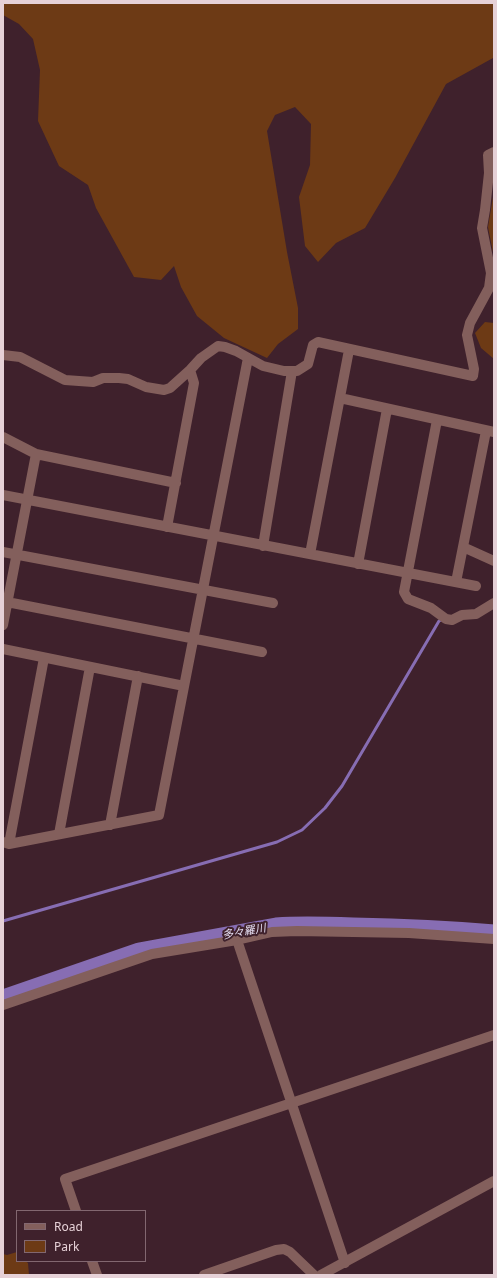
<!DOCTYPE html>
<html>
<head>
<meta charset="utf-8">
<style>
	body { margin:0 }
	#map { position:relative; width:497px; height:1278px; overflow:hidden; background:#3f212c; font-family:"Noto Sans",sans-serif }
	canvas { display:block }
	.frame { position:absolute; inset:0; border:4px solid #e6d1d7; pointer-events:none }
	.legend { position:absolute; left:16px; top:1210px; width:130px; height:52px; box-sizing:border-box; background:#3f212c; border:1px solid #826770; margin:0; padding:5px 7px; list-style:none; font-size:12px; color:#e6d1d7 }
	.legend li { display:flex; align-items:center; gap:8px; height:20px }
	.legend b { width:20px; border:1px solid #826770 }
</style>
</head>
<body>
<div id="map">
<canvas width="497" height="1278"></canvas>
<div class="frame"></div>
<ul class="legend">
<li><b style="height:5px;background:#835f5c"></b>Road</li>
<li><b style="height:11px;background:#6d3a15"></b>Park</li>
</ul>
</div>
<script>
const context = document.querySelector('canvas').getContext('2d');
context.lineJoin = 'round';
function fillPath(path, color) {
  context.fillStyle = color;
  context.fill(path, 'evenodd');
}
function stroke(path, color, width, dash) {
  context.strokeStyle = color;
  context.lineWidth = width;
  context.lineCap = dash ? 'butt' : 'round';
  context.setLineDash(dash || []);
  context.stroke(path);
}
function drawText(font, color, halo, rows, align = 'center') {
  context.font = font + ' "Noto Sans","Noto Sans JP",sans-serif';
  context.lineWidth = 4;
  context.setLineDash([]);
  context.textBaseline = 'middle';
  context.strokeStyle = halo;
  context.fillStyle = color;
  for (const [text, x, y, turn = 0] of rows) {
    context.save();
    context.translate(x, y);
    context.rotate((+turn || 0) * Math.PI / 180);
    context.textAlign = isNaN(turn) ? turn : align;
    if (halo) context.strokeText(text, 0, 0);
    context.fillText(text, 0, 0);
    context.restore();
  }
}
const green = new Path2D(`
	M 3,3 L 494,3 L 494,60 L 493,58 L 446,84 L 395,178 L 365,228 L 336,243 L 318,262 L 305,246 L 299,197 L 310,165 L 311,124 L 295,107 L 275,115 L 267,131 L 287,252 L 298,308 L 298,329 L 278,344 L 267,358 L 224,338 L 197,316 L 181,287 L 174,266 L 161,280 L 134,277 L 96,208 L 88,185 L 59,166 L 38,121 L 40,70 L 33,39 L 19,24 L 3,15 Z
	M 494,191 L 494,257 L 488,227 Z
	M 485,322 L 494,323 L 494,359 L 481,348 L 475,333 Z
	M 17,1252 L 17,1261 L 25,1261 L 28,1263 L 29,1275 L 3,1275 L 3,1254 L 7,1255 Z`);
const stream = new Path2D(`
	M 3,921 L 277,842 L 302,830 L 325,808 L 342,786 L 439,621 L 443,619`);
const river = new Path2D(`
	M 3,998 L 139,951 L 276,926 C 301,924 327,925 353,926 C 400,927 447,929 494,933`);
const minor = new Path2D(`
	M 3,355 L 20,357 L 65,380 L 93,382 L 103,378 L 119,378 L 128,379 L 146,387 L 164,390 L 170,388 L 190,370 L 201,358 L 218,346 L 225,347 L 236,351 L 263,366 L 284,371 L 297,371 L 308,364 L 313,345 L 318,342 L 473,376 L 474,369 L 467,335 L 470,323 L 489,288 L 491,273 L 482,228 L 485,210 L 489,173 L 488,155 L 494,152
	M 340,398 L 494,432
	M 437,420 L 404,592 L 408,599 L 431,608 L 446,619 L 452,620 L 462,615 L 476,614 L 494,603
	M 3,437 L 36,454 L 176,483
	M 3,495 L 476,586
	M 167,527 L 194,383 L 190,370
	M 263,546 L 292,371
	M 463,547 L 494,561
	M 3,552 L 273,603
	M 310,554 L 349,350
	M 358,564 L 387,409
	M 456,582 L 486,431
	M 7,602 L 262,652
	M 3,625 L 36,454
	M 3,649 L 184,686
	M 110,825 L 138,676
	M 59,834 L 90,667
	M 3,842 L 9,844 L 159,815 L 248,358
	M 9,844 L 44,658
	M 237,940 L 272,932 L 297,931 L 409,933 L 494,939
	M 3,1005 L 152,954 L 237,940 L 345,1263
	M 76,1211 L 65,1179 L 494,1035
	M 92,1261 L 97,1275
	M 204,1275 L 276,1250 L 284,1249 L 290,1252 L 314,1275
	M 321,1275 L 494,1181`);
const waterNames = [
	["多々羅川",244,932,-10]
];
fillPath(green, '#6d3a15');
stroke(stream, '#876db3', 3);
stroke(river, '#876db3', 17);
stroke(minor, '#835f5c', 10);
drawText('italic 11px', '#e6dff3', '#3f212c', waterNames);
</script>
</body>
</html>
